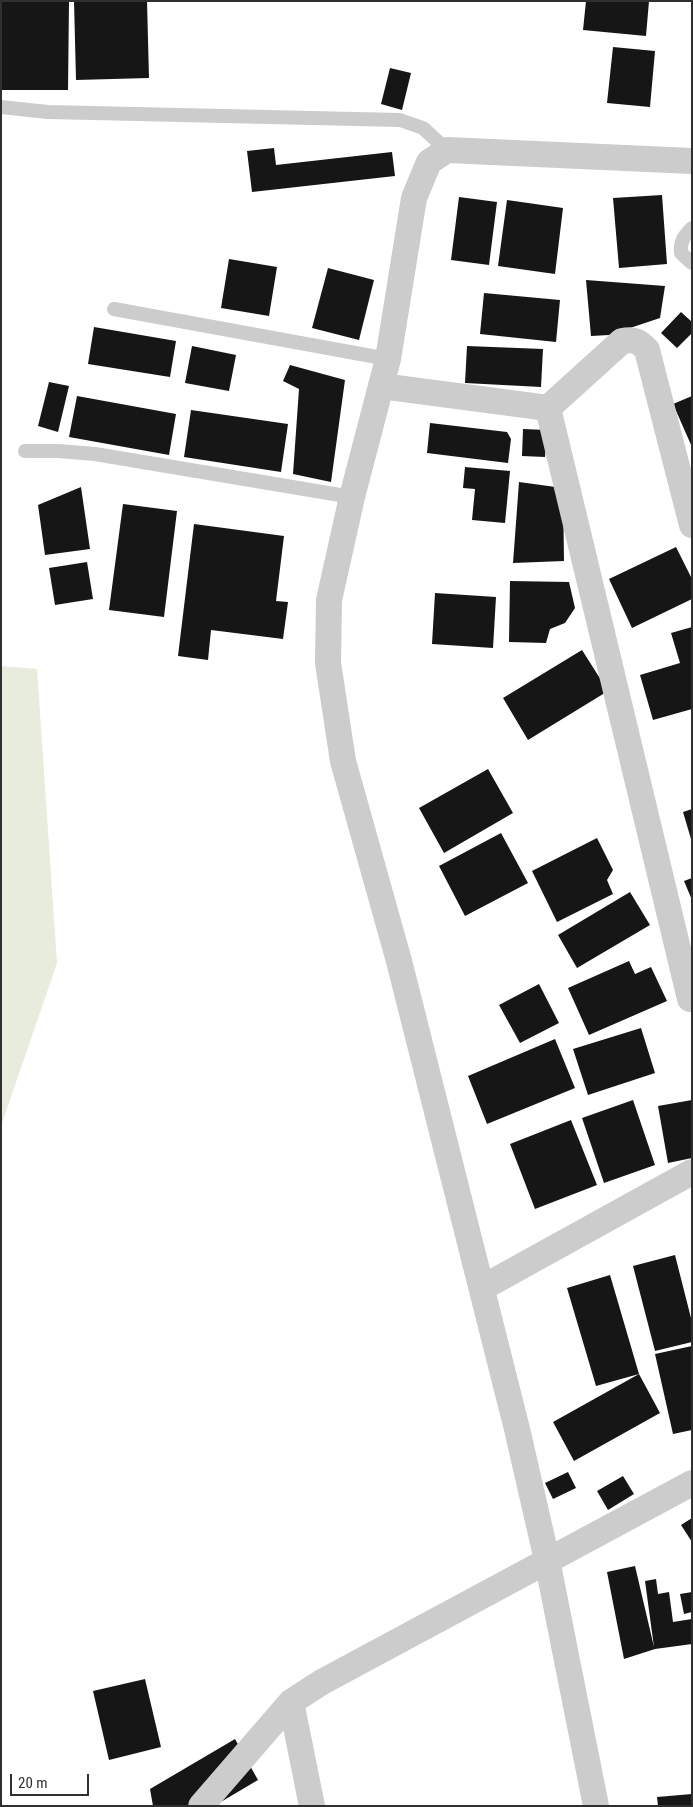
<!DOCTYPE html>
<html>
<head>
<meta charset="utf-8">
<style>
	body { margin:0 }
	#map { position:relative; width:693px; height:1807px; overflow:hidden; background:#fff; font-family:"Roboto Condensed",sans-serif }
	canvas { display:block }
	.frame { position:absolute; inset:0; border:2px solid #2f2f2f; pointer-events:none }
	.scale { position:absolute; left:10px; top:1774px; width:79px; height:22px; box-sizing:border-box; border:2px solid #2f2f2f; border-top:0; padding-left:6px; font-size:15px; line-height:18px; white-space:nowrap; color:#2f2f2f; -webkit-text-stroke:4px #fff; paint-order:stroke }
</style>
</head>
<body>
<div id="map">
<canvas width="693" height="1807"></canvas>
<div class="frame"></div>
<div class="scale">20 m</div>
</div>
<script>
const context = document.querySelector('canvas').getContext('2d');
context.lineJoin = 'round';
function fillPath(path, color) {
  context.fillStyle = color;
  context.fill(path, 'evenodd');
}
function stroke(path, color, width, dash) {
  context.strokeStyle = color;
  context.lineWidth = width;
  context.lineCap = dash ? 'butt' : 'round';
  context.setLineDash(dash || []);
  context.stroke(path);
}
const green = new Path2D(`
	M 1,666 L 37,669 L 57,963 L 1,1126 Z`);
const building = new Path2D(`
	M 1,1 L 69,1 L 68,90 L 1,90 Z
	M 74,1 L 147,1 L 149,78 L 76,80 Z
	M 586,1 L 649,1 L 646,36 L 583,30 Z
	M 613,47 L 655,51 L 650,107 L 607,103 Z
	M 390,68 L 411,73 L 402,110 L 381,104 Z
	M 274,148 L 276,165 L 392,152 L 395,176 L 252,192 L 247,151 Z
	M 662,195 L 667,264 L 619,268 L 613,198 Z
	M 459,197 L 497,202 L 489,265 L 451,260 Z
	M 507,200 L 563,208 L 555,274 L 498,266 Z
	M 229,259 L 277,267 L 269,316 L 221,308 Z
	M 328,268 L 374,280 L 359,340 L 312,328 Z
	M 586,280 L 665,286 L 660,318 L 609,335 L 591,336 Z
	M 484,293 L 560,300 L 556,342 L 480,334 Z
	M 681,312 L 692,322 L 692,333 L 677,348 L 661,333 Z
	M 94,327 L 176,341 L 170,377 L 88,364 Z
	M 192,346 L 236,355 L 229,391 L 185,383 Z
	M 467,346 L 543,349 L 541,387 L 465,383 Z
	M 290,365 L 345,380 L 331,482 L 293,474 L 299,389 L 283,381 Z
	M 49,382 L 69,386 L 58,432 L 38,426 Z
	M 77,396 L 176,414 L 169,455 L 69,437 Z
	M 692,396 L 692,447 L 673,404 Z
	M 191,410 L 288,424 L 281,472 L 184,457 Z
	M 430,423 L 507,432 L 511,439 L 508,463 L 427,453 Z
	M 523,429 L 547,430 L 545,457 L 522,456 Z
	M 465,467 L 510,471 L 505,523 L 472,520 L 475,489 L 463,488 Z
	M 519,482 L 563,488 L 564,561 L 513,563 Z
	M 81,487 L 90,549 L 45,555 L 38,505 Z
	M 123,504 L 177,511 L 164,617 L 109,610 Z
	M 194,524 L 284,536 L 276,601 L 288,602 L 283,639 L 211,630 L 208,660 L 178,656 Z
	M 676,547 L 692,579 L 692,599 L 632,628 L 609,579 Z
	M 87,562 L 93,599 L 55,605 L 49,568 Z
	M 510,581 L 569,582 L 575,608 L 565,623 L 550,629 L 546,643 L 509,642 Z
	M 435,593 L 496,597 L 493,648 L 432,644 Z
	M 692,627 L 692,709 L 653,720 L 640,675 L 680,663 L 671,633 Z
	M 582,650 L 608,691 L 528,740 L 503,698 Z
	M 488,769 L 513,813 L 444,853 L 419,808 Z
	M 692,809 L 692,839 L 691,839 L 683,812 Z
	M 501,833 L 528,883 L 465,916 L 439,866 Z
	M 597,838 L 613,870 L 607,880 L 613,894 L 557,922 L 532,871 Z
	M 692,878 L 692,900 L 684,881 Z
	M 630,892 L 650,925 L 577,968 L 558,935 Z
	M 629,961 L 635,974 L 651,967 L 667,1001 L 589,1035 L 568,988 Z
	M 539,984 L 559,1023 L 520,1043 L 499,1005 Z
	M 641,1028 L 655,1073 L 588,1095 L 573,1049 Z
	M 555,1039 L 575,1088 L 487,1124 L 468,1076 Z
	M 633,1100 L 655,1165 L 604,1183 L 582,1118 Z
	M 692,1100 L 692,1158 L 668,1163 L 658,1106 Z
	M 571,1120 L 597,1185 L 535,1209 L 510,1144 Z
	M 675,1255 L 692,1322 L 692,1342 L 655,1351 L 633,1266 Z
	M 610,1275 L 639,1374 L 596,1386 L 567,1288 Z
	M 692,1346 L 692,1430 L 673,1434 L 655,1354 Z
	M 639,1374 L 660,1413 L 574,1461 L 553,1422 Z
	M 568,1472 L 576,1488 L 553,1499 L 545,1483 Z
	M 623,1476 L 634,1494 L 608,1510 L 597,1491 Z
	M 692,1518 L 692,1542 L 681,1525 Z
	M 635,1566 L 654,1647 L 645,1581 L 656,1579 L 658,1594 L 669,1592 L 673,1622 L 692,1619 L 692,1644 L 655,1649 L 624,1659 L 607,1572 Z
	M 692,1592 L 692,1612 L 684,1614 L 680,1594 Z
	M 145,1679 L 161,1747 L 109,1760 L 93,1691 Z
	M 235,1739 L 258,1780 L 214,1806 L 153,1806 L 150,1789 Z
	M 692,1794 L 692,1806 L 658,1806 L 657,1797 Z`);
const service = new Path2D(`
	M 1,107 L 48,112 L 400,120 L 423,128 L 447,150
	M 692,228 C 684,236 680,241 681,253 L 692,263
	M 114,309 L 388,359
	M 25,451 L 58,451 L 95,454 L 352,497`);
const minor = new Path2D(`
	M 381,386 L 548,408 L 690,999
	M 548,408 L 622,341 C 634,339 639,341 647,350 L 692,525
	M 482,1288 L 692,1172
	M 291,1702 L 312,1806
	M 201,1806 L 291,1702 L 322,1682 L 692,1483
	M 596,1806 L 547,1560 L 517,1429 L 399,961 L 343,761 L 328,663 L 329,600 L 352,497 L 388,359 L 414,198 L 429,162 L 447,150 L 692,161`);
fillPath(green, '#e7ecdd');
fillPath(building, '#161616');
stroke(service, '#ccc', 14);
stroke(minor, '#ccc', 26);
</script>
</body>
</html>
